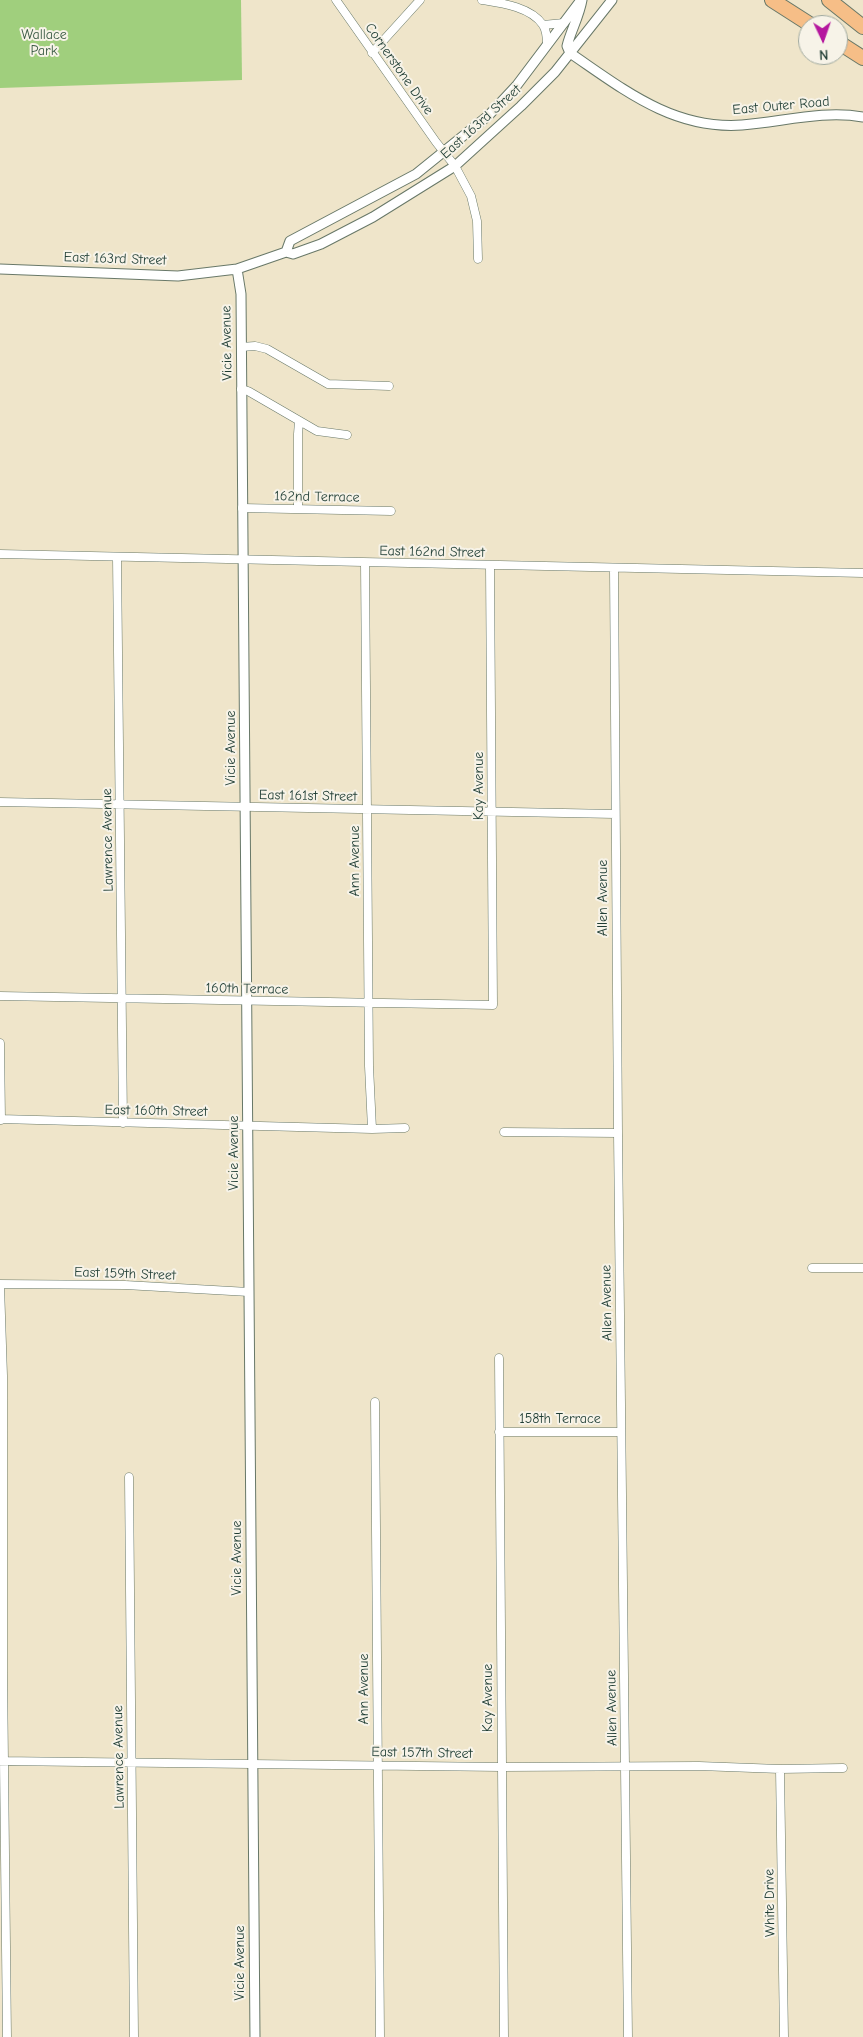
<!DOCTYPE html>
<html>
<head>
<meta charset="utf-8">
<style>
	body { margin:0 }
	#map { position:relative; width:863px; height:2037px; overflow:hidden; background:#efe5ca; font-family:"Comic Neue",sans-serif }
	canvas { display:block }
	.north { position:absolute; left:798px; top:15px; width:50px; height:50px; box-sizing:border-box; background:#f7f3e8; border:1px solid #a1aaa0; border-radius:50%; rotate:177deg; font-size:14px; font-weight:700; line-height:20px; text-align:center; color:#1f3d34 }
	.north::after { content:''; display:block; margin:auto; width:18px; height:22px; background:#b5179e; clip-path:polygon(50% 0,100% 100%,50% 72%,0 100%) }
</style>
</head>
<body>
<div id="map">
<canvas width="863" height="2037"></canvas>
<div class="north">N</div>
</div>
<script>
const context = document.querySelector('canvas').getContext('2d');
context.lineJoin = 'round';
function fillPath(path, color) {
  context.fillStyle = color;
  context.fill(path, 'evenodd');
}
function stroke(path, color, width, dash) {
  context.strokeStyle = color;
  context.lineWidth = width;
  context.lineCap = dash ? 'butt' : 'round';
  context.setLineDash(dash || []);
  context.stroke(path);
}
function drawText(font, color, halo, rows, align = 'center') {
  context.font = font + ' "Comic Neue",sans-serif';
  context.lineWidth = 4;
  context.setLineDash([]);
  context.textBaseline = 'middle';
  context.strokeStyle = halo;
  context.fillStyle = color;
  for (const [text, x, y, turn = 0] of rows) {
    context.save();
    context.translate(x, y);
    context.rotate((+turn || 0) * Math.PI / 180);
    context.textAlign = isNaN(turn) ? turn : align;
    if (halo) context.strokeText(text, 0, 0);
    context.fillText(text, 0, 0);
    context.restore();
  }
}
const green = new Path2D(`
	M 0,0 L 241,0 L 242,80 L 0,88 Z`);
const minor = new Path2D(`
	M 336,0 L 436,142 L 455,166 L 471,196 L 477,221 L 478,259
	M 482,0 C 501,3 531,7 543,25 C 547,31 547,39 547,45
	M 543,25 L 564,23
	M 372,53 L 420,0
	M 241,347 L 255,346 L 267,349 L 328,384 L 389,386
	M 241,389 L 248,391 L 317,431 L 347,435
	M 242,508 L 391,511
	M 298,509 L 298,434 L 299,421
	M 0,554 L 863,573
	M 117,557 L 123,1123
	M 365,563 L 369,1066 L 372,1129
	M 614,569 L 618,1133 L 628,2037
	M 0,802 L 615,814
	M 0,996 L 493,1005 L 490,566
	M 0,1043 L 1,1120
	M 0,1119 L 372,1129 L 405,1128
	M 504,1132 L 618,1133
	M 812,1268 L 863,1268
	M 0,1284 L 125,1285 L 249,1292
	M 0,1286 L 3,1376 L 3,1672 L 7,2037
	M 499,1358 L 504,2037
	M 375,1402 L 380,2037
	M 499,1432 L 621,1432
	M 129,1477 L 134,2037
	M 0,1761 L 501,1767 L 699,1766 L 780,1769 L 843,1768
	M 780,1769 L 784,2037`);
const tertiary = new Path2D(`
	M 582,0 C 579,17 571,30 567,46 L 570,53 C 623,89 673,130 742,125 C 782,122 823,110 863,117
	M 286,252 L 290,241 L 416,174 L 489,115 L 517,85 L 581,0
	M 0,269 L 178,276 L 237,269 L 286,252 L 293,254 L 321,244 L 373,217 L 455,166 L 521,106 L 555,72 L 612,0
	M 237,269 L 241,294 L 255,2037`);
const motorway = new Path2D(`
	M 772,0 L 811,25
	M 829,0 L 863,27
	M 838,42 L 863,58`);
const parkNames = [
	["Wallace",44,35],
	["Park",44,51]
];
const streetNames = [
	["Cornerstone Drive",399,69,55],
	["East Outer Road",781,106,-5],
	["East 163rd Street",481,122,-42],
	["East 163rd Street",115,259,2],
	["Vicie Avenue",227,343,-91],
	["162nd Terrace",317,497,1],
	["East 162nd Street",432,552,1],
	["Vicie Avenue",231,748,-90],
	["Kay Avenue",479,786,-90],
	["East 161st Street",308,796,1],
	["Lawrence Avenue",108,840,-91],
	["Ann Avenue",355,861,-90],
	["Allen Avenue",603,898,-90],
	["160th Terrace",247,989,1],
	["East 160th Street",156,1111,1],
	["Vicie Avenue",234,1153,-90],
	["East 159th Street",125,1274,2],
	["Allen Avenue",607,1303,-91],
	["158th Terrace",560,1419],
	["Vicie Avenue",237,1558,-90],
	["Ann Avenue",364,1689,-90],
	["Kay Avenue",488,1698,-90],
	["Allen Avenue",612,1708,-91],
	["East 157th Street",422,1753,1],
	["Lawrence Avenue",119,1757,-91],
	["White Drive",770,1903,-91],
	["Vicie Avenue",240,1963,-90]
];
fillPath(green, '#a0cf7d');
stroke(minor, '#687868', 9);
stroke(tertiary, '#687868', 11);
stroke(motorway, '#687868', 16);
stroke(minor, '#fff', 8);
stroke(tertiary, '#fff', 9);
stroke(motorway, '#f6be87', 14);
drawText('14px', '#395a43', '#f7f3e8', parkNames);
drawText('14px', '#1f3d34', '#f7f3e8', streetNames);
</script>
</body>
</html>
